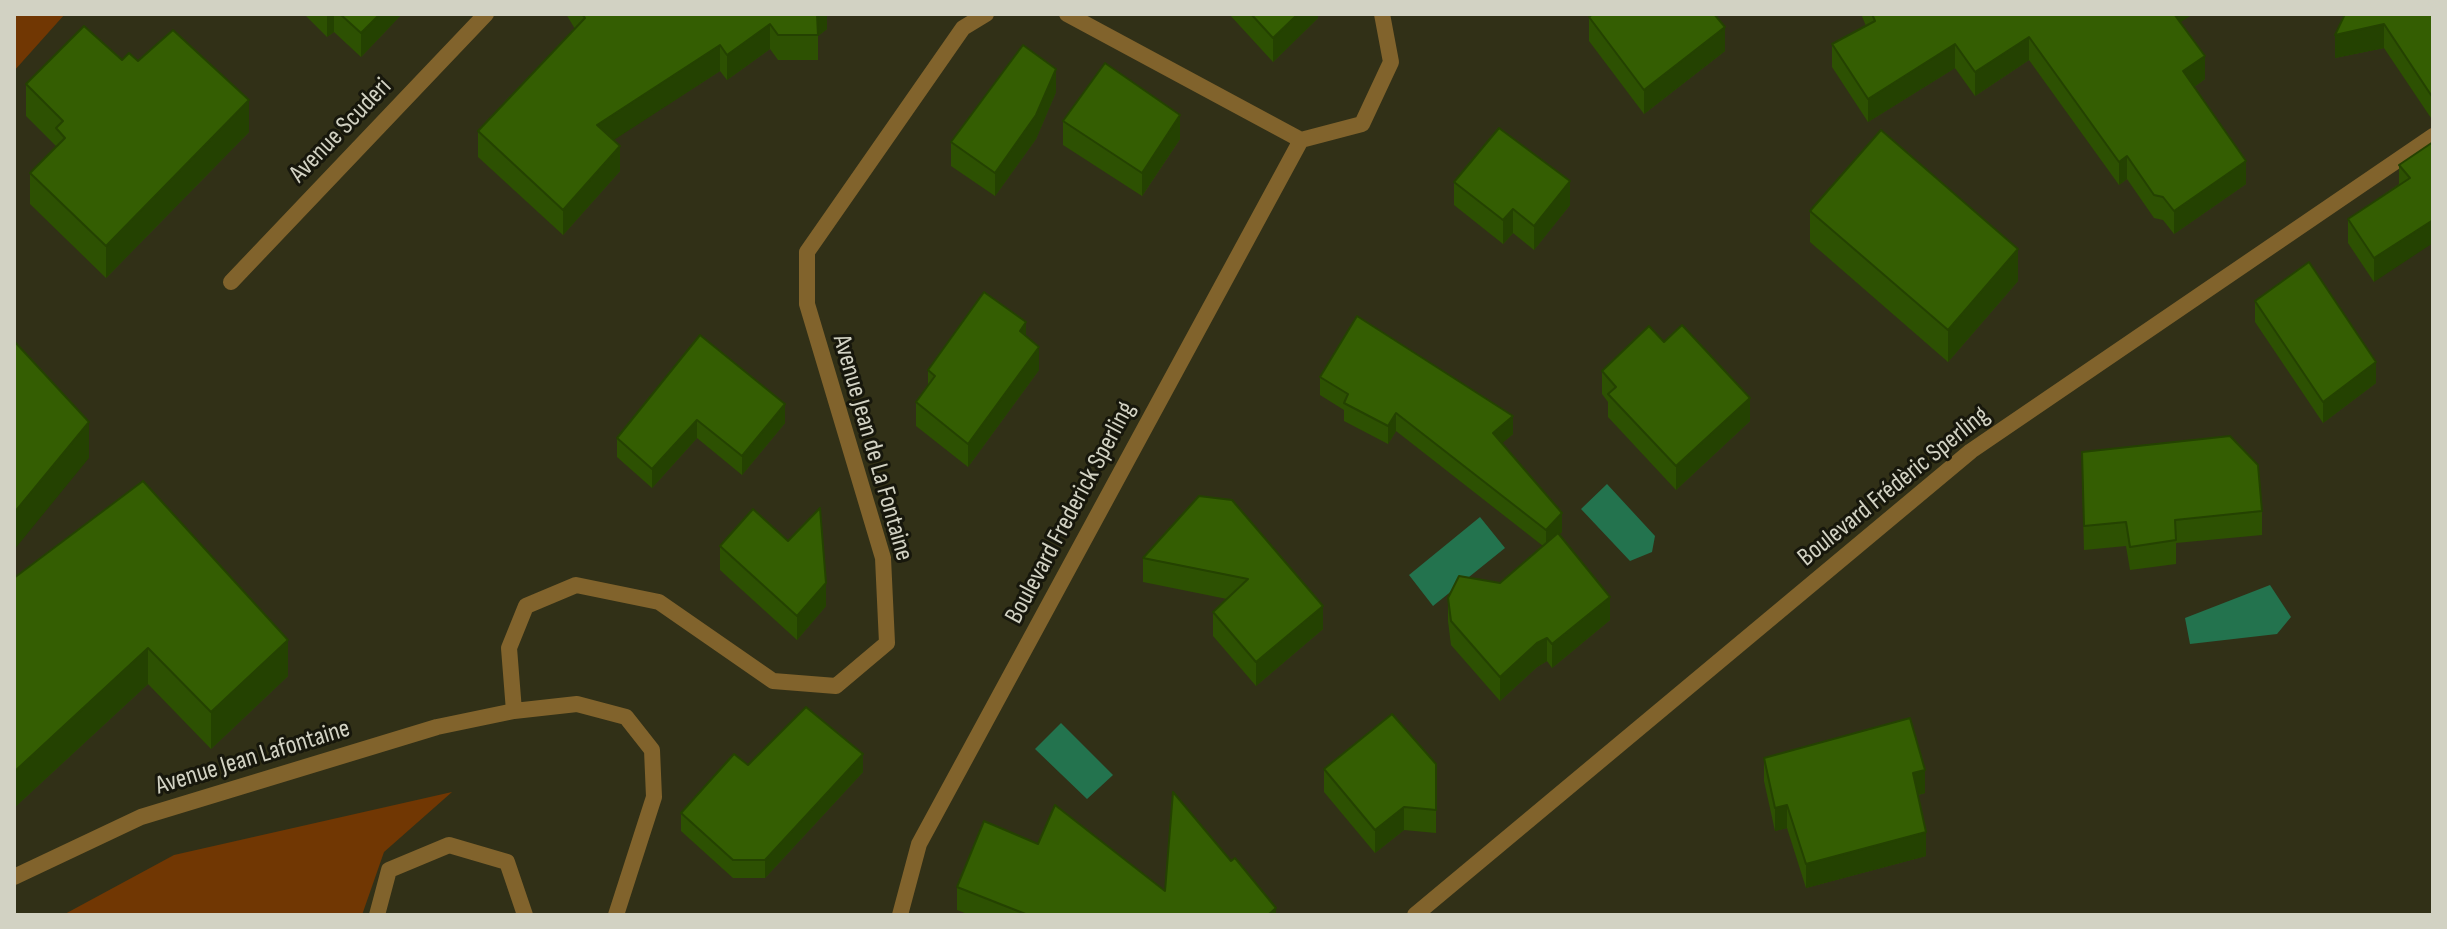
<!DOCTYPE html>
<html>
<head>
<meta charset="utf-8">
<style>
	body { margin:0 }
	#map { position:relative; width:2447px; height:929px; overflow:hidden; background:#313017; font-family:"Sofia Sans Condensed",sans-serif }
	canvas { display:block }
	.frame { position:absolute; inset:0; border:16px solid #d2d2c3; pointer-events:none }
</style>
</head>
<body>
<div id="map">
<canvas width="2447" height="929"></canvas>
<div class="frame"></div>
</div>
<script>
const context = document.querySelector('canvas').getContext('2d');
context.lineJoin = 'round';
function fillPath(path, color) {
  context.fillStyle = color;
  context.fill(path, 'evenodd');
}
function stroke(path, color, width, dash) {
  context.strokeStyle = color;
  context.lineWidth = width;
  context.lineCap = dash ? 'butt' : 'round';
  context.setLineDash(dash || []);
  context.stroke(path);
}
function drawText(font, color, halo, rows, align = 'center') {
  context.font = font + ' "Sofia Sans Condensed",sans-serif';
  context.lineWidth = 6;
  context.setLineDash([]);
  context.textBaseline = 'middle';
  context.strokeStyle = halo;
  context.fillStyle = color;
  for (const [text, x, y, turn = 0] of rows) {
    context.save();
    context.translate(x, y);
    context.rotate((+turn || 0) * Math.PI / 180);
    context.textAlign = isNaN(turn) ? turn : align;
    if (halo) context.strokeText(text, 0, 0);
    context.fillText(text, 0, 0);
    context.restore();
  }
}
const green = new Path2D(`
	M 14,14 L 65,14 L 14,71 Z
	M 452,792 L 384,852 L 362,915 L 63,915 L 174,855 Z`);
const water = new Path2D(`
	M 1607,484 L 1655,536 L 1652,552 L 1630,561 L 1581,509 Z
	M 1480,517 L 1505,548 L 1433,606 L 1409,575 Z
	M 2270,585 L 2291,617 L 2277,634 L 2190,644 L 2185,618 Z
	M 1061,723 L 1113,775 L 1087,799 L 1035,749 Z`);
const street = new Path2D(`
	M 1067,14 L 1301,140 L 1362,124 L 1391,62 L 1382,14
	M 231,282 L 486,14
	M 514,711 L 509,648 L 526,606 L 576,585 L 659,602 L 773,681 L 836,686 L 887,643 L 883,558 L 807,304 L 807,252 L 963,28 L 986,14
	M 14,877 L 141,817 L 437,727 L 514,711 L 577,704 L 626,717 L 652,750 L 654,797 L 616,915
	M 377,915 L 389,870 L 449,845 L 507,862 L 525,915
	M 900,915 L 919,844 L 1301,140
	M 1415,915 L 1971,451 L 2433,136`);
const wall = new Path2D(`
	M 304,14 L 402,14 L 361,57 L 334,32 L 327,37 Z
	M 566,14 L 827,14 L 827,29 L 818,36 L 818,60 L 778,60 L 770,49 L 727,80 L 720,71 L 613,140 L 620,171 L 563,235 L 478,157 L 478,131 L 575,29 Z
	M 1229,14 L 1318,14 L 1318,18 L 1273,62 Z
	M 1861,14 L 2193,14 L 2180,22 L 2205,79 L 2194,87 L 2246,184 L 2174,234 L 2163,220 L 2154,218 L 2127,179 L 2119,185 L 2029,60 L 1975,96 L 1955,68 L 1868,122 L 1832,67 L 1832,44 L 1866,26 Z
	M 2433,14 L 2433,121 L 2384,48 L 2335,58 L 2335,35 Z
	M 1589,17 L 1725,51 L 1644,114 L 1589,41 Z
	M 122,60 L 138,61 L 249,132 L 106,278 L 30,204 L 30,173 L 56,146 L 26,116 L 26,84 Z
	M 1056,92 L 1036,139 L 995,196 L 951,166 L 951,142 Z
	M 1063,121 L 1180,139 L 1142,196 L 1063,145 Z
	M 2433,142 L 2374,282 L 2348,243 L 2348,219 L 2399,184 L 2399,165 Z
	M 1454,182 L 1570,205 L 1534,250 L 1513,233 L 1503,244 L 1454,205 Z
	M 1810,211 L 2018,281 L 1948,362 L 1810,242 Z
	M 2255,301 L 2376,383 L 2323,423 L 2255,322 Z
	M 700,335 L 785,423 L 742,475 L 697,438 L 652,488 L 617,457 L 617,438 Z
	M 1026,336 L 1039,370 L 968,467 L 916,426 L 916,402 L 928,386 L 928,370 Z
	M 1664,342 L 1750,421 L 1676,490 L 1608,417 L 1608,402 L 1602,394 L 1602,371 Z
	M 1320,377 L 1513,434 L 1502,443 L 1562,532 L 1559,534 L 1610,620 L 1552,668 L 1547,661 L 1537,667 L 1500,701 L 1451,645 L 1448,621 L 1448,598 L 1500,583 L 1543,546 L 1396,431 L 1388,444 L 1344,421 L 1344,410 L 1320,395 Z
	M 2082,476 L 2262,511 L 2262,535 L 2176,543 L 2176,564 L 2130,570 L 2126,546 L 2084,550 Z
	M 1199,496 L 1323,629 L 1256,686 L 1213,636 L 1213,612 L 1227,599 L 1143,582 L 1143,558 Z
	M 720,546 L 826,606 L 797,640 L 720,570 Z
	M 14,578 L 288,676 L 211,749 L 148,684 L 14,808 Z
	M 1764,758 L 1925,793 L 1918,795 L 1926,856 L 1806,888 L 1787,828 L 1775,831 L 1764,781 Z
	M 1436,764 L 1436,833 L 1404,830 L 1375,853 L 1324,792 L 1324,769 Z
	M 748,765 L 863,772 L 765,878 L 733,878 L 681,831 L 681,813 Z
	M 1038,844 L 1165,891 L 1276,915 L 970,915 L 957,910 L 957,887 Z`);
const shadedWall = new Path2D(`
	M 327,14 L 334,14 L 334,32 L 327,37 Z
	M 380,14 L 402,14 L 361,57 L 361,33 Z
	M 816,14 L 827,14 L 827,29 L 818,36 Z
	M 1298,14 L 1318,14 L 1318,18 L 1273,62 L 1273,38 Z
	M 2169,14 L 2193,14 L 2169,30 Z
	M 770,24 L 770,49 L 727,80 L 727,55 Z
	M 2384,24 L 2384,48 L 2335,58 L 2335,35 Z
	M 1725,27 L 1725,51 L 1644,114 L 1644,90 Z
	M 2029,37 L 2029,60 L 1975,96 L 1975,72 Z
	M 1955,44 L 1955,68 L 1868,122 L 1868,99 Z
	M 720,45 L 720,71 L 597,151 L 597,125 Z
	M 2205,56 L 2205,79 L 2183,95 L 2183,71 Z
	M 1056,69 L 1056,92 L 1036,139 L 995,196 L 995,173 Z
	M 249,100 L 249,132 L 106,278 L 106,246 Z
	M 1180,115 L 1180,139 L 1142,196 L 1142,173 Z
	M 620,146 L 620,171 L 563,235 L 563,210 Z
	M 2127,156 L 2127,179 L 2119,185 L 2119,162 Z
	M 2246,161 L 2246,184 L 2174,234 L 2174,211 Z
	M 1570,181 L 1570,205 L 1534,250 L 1534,226 Z
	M 1513,209 L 1513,233 L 1503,244 L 1503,220 Z
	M 2433,220 L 2433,243 L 2374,282 L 2374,258 Z
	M 2018,249 L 2018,281 L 1948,362 L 1948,330 Z
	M 1026,322 L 1026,346 L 1020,331 Z
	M 1039,347 L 1039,370 L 968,467 L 968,444 Z
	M 2376,362 L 2376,383 L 2323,423 L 2323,402 Z
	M 1750,398 L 1750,421 L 1676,490 L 1676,466 Z
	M 785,404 L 785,423 L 742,475 L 742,456 Z
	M 1396,413 L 1396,431 L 1388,444 L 1388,426 Z
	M 1513,416 L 1513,434 L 1493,451 L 1493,433 Z
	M 697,420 L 697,438 L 652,488 L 652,469 Z
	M 89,422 L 89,458 L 14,550 L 14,513 Z
	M 1562,513 L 1562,532 L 1546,548 L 1546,530 Z
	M 826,583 L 826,606 L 797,640 L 797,616 Z
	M 1610,597 L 1610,620 L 1552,668 L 1552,644 Z
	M 1323,606 L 1323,629 L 1256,686 L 1256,662 Z
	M 1547,638 L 1547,661 L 1537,667 L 1500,701 L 1500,677 L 1537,643 Z
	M 288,640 L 288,676 L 211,749 L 211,712 Z
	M 148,648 L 148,684 L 14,808 L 14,772 Z
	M 863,754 L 863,772 L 765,878 L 765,860 Z
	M 1925,770 L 1925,793 L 1913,796 L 1913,773 Z
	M 1787,805 L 1787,828 L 1775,831 L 1775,808 Z
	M 1404,807 L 1404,830 L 1375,853 L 1375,830 Z
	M 1926,832 L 1926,856 L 1806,888 L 1806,864 Z
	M 1276,908 L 1276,915 L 1268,915 Z`);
const building = new Path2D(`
	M 340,14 L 380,14 L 361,33 Z
	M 582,14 L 817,14 L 818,35 L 778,35 L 770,24 L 727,55 L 720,45 L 597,125 L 620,146 L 563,210 L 478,131 L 585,18 Z
	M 1251,14 L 1298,14 L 1273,38 Z
	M 1593,14 L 1714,14 L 1725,27 L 1644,90 L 1589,17 Z
	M 1872,14 L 2174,14 L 2205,56 L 2183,71 L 2246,161 L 2174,211 L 2163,197 L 2154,195 L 2127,156 L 2119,162 L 2029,37 L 1975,72 L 1955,44 L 1868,99 L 1832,44 L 1875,21 Z
	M 2345,14 L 2433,14 L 2433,98 L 2384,24 L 2335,35 Z
	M 84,26 L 122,60 L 129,53 L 138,61 L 173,30 L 249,100 L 106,246 L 30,173 L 65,138 L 56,128 L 63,121 L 26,84 Z
	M 1023,45 L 1056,69 L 1036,115 L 995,173 L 951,142 Z
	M 1105,63 L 1180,115 L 1142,173 L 1063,121 Z
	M 1499,128 L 1570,181 L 1534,226 L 1513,209 L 1503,220 L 1454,182 Z
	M 1881,130 L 2018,249 L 1948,330 L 1810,211 Z
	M 2433,142 L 2433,220 L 2374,258 L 2348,219 L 2410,178 L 2399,165 Z
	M 2309,262 L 2376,362 L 2323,402 L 2255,301 Z
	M 984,292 L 1026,322 L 1020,331 L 1039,347 L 968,444 L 916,402 L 935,376 L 928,370 Z
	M 1357,316 L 1513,416 L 1493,433 L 1562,513 L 1546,530 L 1396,413 L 1388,426 L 1344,403 L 1348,394 L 1320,377 Z
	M 1682,325 L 1750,398 L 1676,466 L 1608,394 L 1616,387 L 1602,371 L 1649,326 L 1664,342 Z
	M 700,335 L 785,404 L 742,456 L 697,420 L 652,469 L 617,438 Z
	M 14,341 L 89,422 L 14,513 Z
	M 2230,436 L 2258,465 L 2262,511 L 2175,520 L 2176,540 L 2130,547 L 2126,522 L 2084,526 L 2082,452 Z
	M 143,481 L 288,640 L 211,712 L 148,648 L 14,772 L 14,578 Z
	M 1199,496 L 1232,500 L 1323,606 L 1256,662 L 1213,612 L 1248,579 L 1143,558 Z
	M 820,508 L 826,583 L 797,616 L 720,546 L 753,509 L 788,541 Z
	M 1558,533 L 1610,597 L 1552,644 L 1547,638 L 1537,643 L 1500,677 L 1451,621 L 1448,598 L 1459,576 L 1500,583 Z
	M 806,707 L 863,754 L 765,860 L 733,860 L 681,813 L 734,754 L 748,765 Z
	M 1392,714 L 1436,764 L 1436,810 L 1404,807 L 1375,830 L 1324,769 Z
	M 1910,718 L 1925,770 L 1913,773 L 1926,832 L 1806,864 L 1787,805 L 1775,808 L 1764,758 Z
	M 1173,792 L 1231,861 L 1235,858 L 1276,908 L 1268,915 L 1028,915 L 957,887 L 984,821 L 1038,844 L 1055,805 L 1165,891 Z`);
const streetNames = [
	["Avenue Scuderi",341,131,-46],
	["Avenue Jean de La Fontaine",872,448,74],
	["Boulevard Frédèric Sperling",1894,487,-39],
	["Boulevard Frederick Sperling",1071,513,-62],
	["Avenue Jean Lafontaine",253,758,-17]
];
fillPath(green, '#713703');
fillPath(water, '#23734e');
stroke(street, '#81632c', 16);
fillPath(wall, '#2d5102');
fillPath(shadedWall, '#244201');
fillPath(building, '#345e02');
stroke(building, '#244201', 2);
drawText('26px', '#d2d2c3', '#17170c', streetNames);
</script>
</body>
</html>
